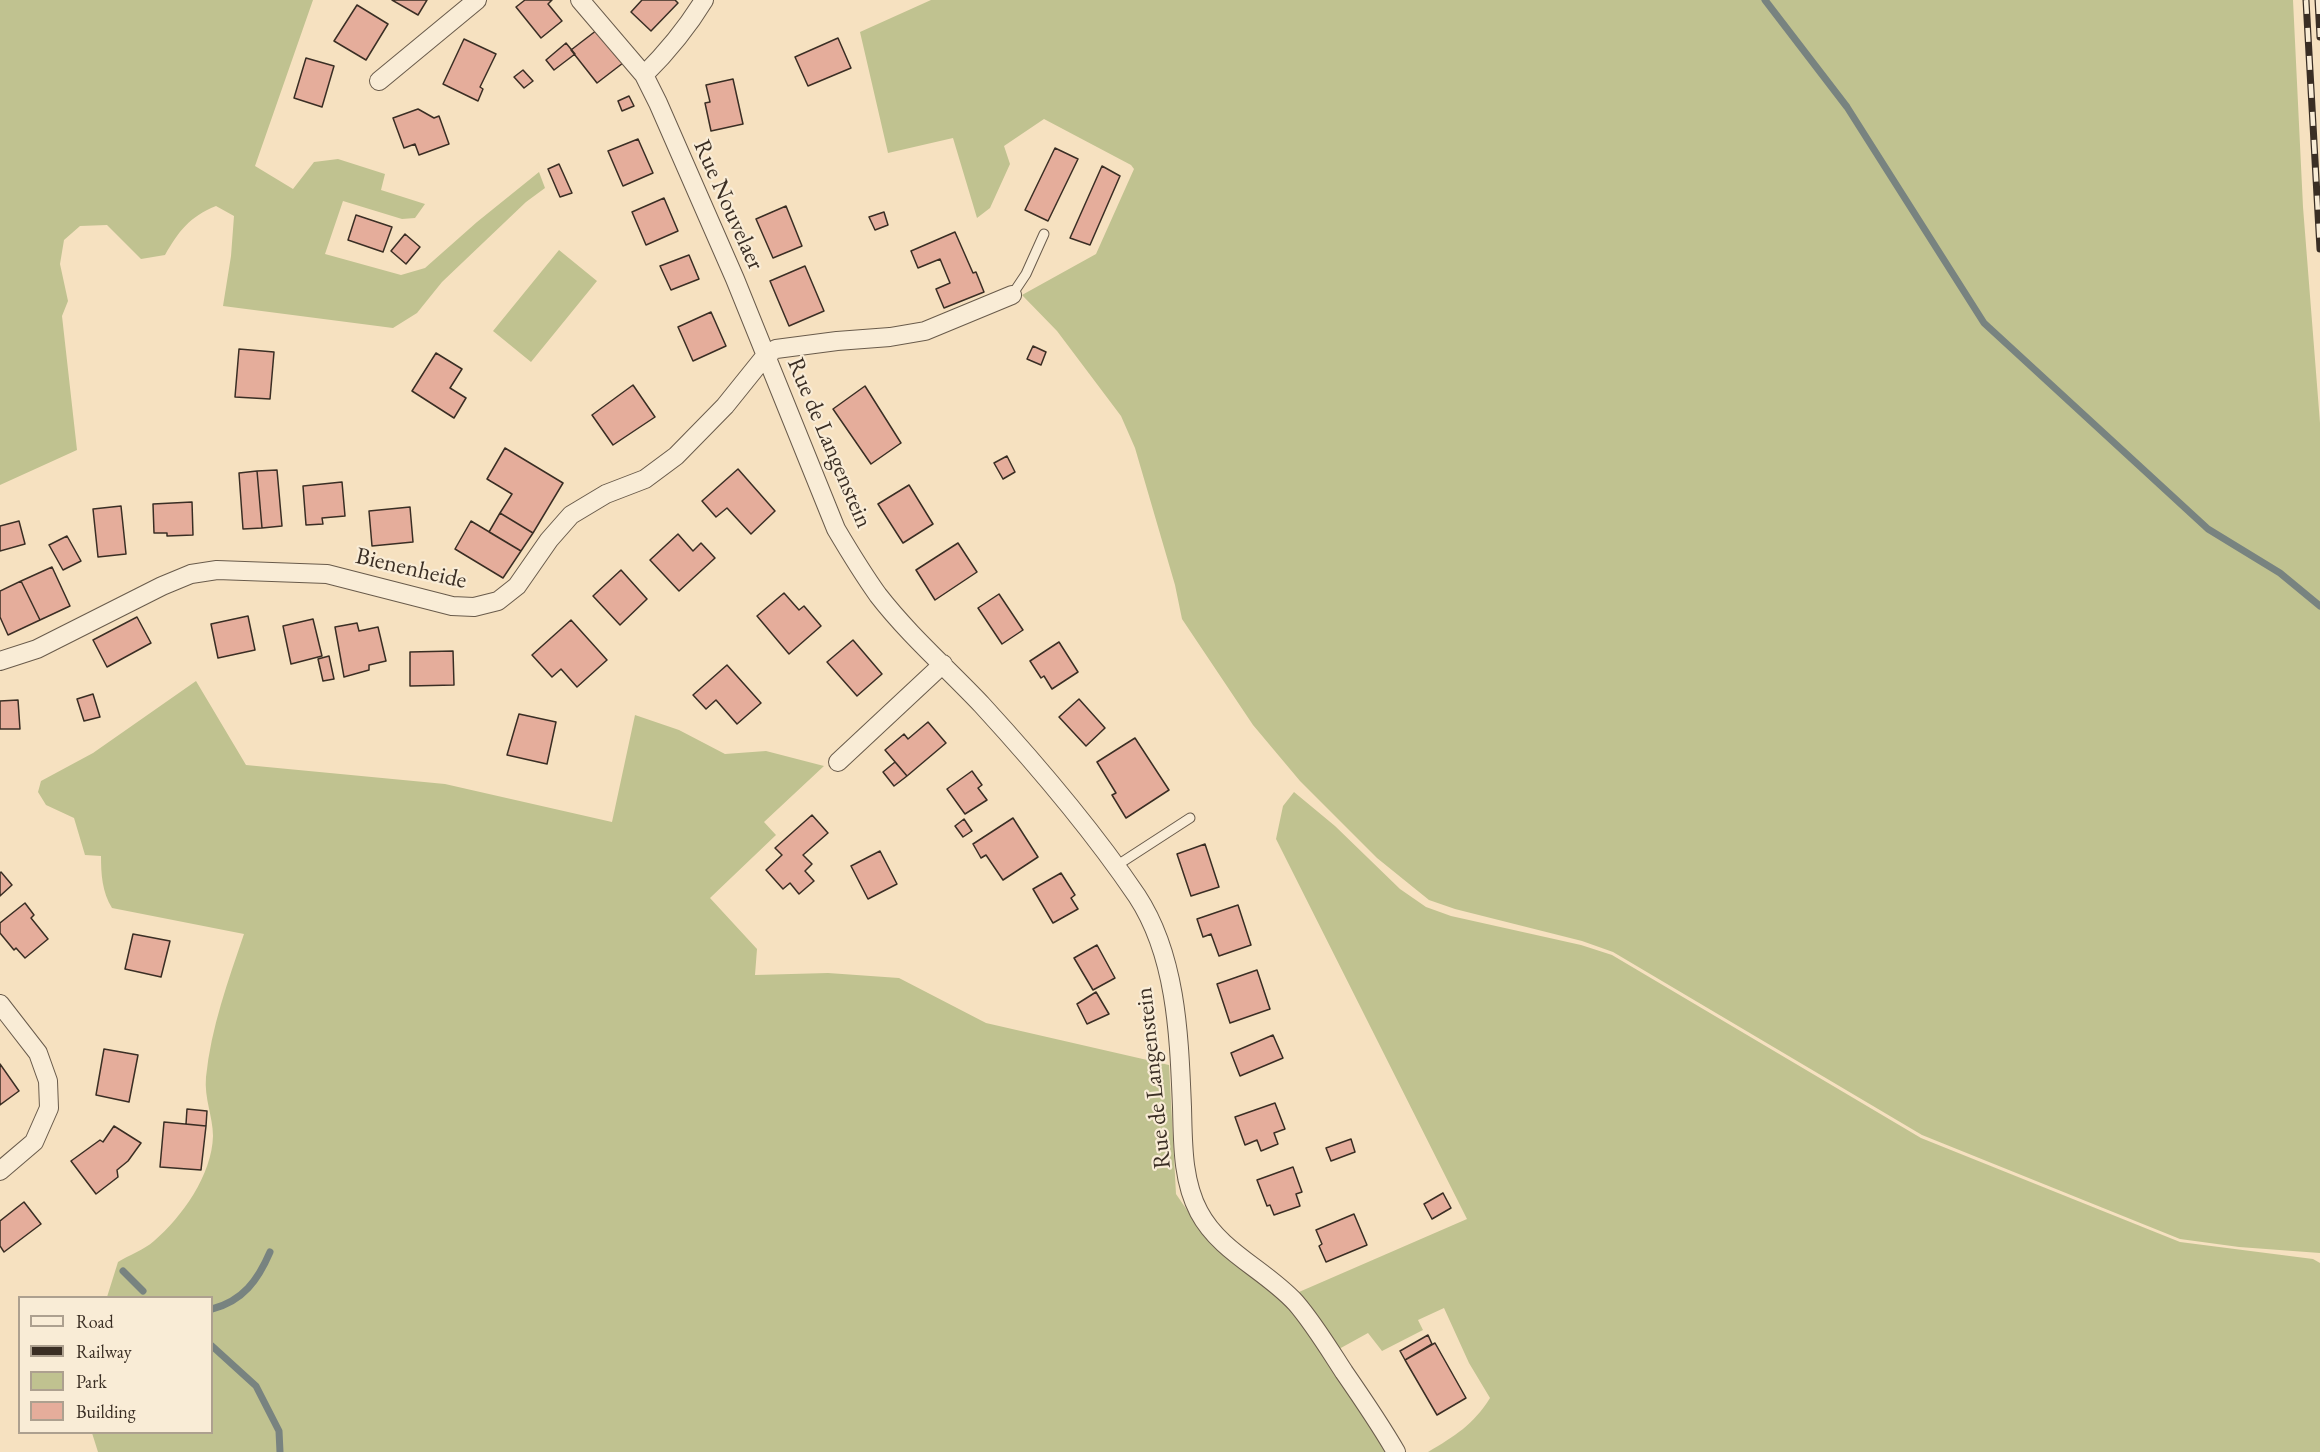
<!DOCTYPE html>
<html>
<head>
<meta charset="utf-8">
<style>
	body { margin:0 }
	#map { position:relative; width:2320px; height:1452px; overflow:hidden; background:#f6e1c0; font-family:"EB Garamond",serif }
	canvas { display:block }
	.legend { position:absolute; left:18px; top:1296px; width:195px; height:138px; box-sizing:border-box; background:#f9ecd6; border:2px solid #ada08f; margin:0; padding:8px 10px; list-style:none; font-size:18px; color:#3a2e24 }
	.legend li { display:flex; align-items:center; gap:12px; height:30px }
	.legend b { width:30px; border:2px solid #ada08f }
</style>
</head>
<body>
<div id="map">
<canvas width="2320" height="1452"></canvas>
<ul class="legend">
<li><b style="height:8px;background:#f9ecd6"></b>Road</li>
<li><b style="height:8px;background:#3a2e24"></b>Railway</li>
<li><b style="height:16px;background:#c0c290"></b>Park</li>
<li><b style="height:16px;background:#e5ad9b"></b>Building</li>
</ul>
</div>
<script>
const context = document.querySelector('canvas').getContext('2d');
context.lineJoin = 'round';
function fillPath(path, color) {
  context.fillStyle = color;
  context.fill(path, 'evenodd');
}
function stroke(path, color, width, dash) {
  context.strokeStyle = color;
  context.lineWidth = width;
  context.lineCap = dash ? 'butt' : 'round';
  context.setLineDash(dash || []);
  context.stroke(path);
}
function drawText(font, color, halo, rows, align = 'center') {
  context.font = font + ' "EB Garamond",serif';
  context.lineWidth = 4.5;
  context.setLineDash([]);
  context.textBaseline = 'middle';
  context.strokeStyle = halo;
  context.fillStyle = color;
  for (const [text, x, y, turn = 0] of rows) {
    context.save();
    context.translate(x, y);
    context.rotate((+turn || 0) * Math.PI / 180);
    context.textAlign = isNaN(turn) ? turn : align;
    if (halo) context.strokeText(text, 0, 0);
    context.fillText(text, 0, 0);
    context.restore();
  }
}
const green = new Path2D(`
	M 0,0 L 313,0 L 255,166 L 293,189 L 314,162 L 338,159 L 385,174 L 381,190 L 425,204 L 415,218 L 402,219 L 343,201 L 325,254 L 401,275 L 425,268 L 477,222 L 539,172 L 545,188 L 526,202 L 442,282 L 417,313 L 393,328 L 223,306 L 231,256 L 234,216 L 216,206 C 189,217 179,231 165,255 L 141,259 L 107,225 L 80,226 L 64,240 L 60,264 L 68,301 L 62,316 L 77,450 L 0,485 Z
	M 931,0 L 2293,0 L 2303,207 L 2320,423 L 2320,1253 L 2239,1247 L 2180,1239 L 1922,1135 L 1613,952 L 1582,941 L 1455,909 L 1429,900 L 1377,858 L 1300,781 L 1253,725 L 1182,619 L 1175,585 L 1135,448 L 1121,416 L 1057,331 L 1022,295 L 1096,254 L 1134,169 L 1131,165 L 1044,119 L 1004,146 L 1010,164 L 990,208 L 977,218 L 953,138 L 888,153 L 860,32 Z
	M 559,250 L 597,281 L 531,362 L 493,331 Z
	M 196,681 L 246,765 L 445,784 L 612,822 L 635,715 L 679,730 L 725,754 L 766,751 L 824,766 L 764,822 L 776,835 L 710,898 L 757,949 L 755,975 L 828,973 L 899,978 L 986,1023 L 1169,1065 L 1176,1194 L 1200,1229 L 1268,1287 L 1297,1315 L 1390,1452 L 98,1452 L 92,1433 L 212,1432 L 212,1298 L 107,1297 L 118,1262 C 129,1255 144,1250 154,1241 C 182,1217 212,1175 213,1136 C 213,1117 204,1098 206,1077 C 211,1028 228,981 244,934 L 112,908 C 102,892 101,874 101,856 L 85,855 L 74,818 L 46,805 L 38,792 L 41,781 L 93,753 Z
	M 1294,792 L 1335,826 L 1400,889 L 1426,907 L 1451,916 L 1581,945 L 1612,955 L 1921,1138 L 2180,1242 L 2313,1259 L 2320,1263 L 2320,1452 L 1428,1452 C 1455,1436 1473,1425 1490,1398 L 1469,1363 L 1444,1308 L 1418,1320 L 1423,1330 L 1382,1351 L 1368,1333 L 1339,1349 L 1299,1292 L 1467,1219 L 1276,839 L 1283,806 Z`);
const stream = new Path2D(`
	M 1765,0 L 1847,107 L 1984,323 L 2208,529 L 2280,573 L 2320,606
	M 123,1271 L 143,1291
	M 212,1309 C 243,1301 258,1280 270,1252
	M 212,1346 L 256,1386 L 279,1431 L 280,1452`);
const building = new Path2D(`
	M 392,0 L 427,0 L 418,15 Z
	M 525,0 L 552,0 L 548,4 L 562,21 L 541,38 L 516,7 Z
	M 642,0 L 675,0 L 678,3 L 651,31 L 631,12 Z
	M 357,5 L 388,24 L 366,60 L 334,41 Z
	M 597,30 L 623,63 L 597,83 L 571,50 Z
	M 838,38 L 851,68 L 808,86 L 795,57 Z
	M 464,39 L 496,54 L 480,87 L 483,89 L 478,101 L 443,84 Z
	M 566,43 L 575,54 L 554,70 L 546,60 Z
	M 306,58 L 334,66 L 322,107 L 294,98 Z
	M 523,70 L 533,81 L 524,88 L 514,77 Z
	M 733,79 L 743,124 L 711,131 L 705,103 L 710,102 L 706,85 Z
	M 629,96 L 634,106 L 622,111 L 618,101 Z
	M 418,109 L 434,118 L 439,116 L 449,144 L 419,155 L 415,144 L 404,148 L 393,118 Z
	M 638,139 L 653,173 L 623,186 L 608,151 Z
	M 1055,148 L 1078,159 L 1048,221 L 1025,210 Z
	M 559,164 L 572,193 L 560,197 L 548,169 Z
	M 1102,166 L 1120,176 L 1090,245 L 1070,238 Z
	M 664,198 L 678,231 L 646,245 L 632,212 Z
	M 786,206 L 802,246 L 773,258 L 756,219 Z
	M 884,212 L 888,225 L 875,230 L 869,217 Z
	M 356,215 L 392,227 L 383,252 L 348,240 Z
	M 955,232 L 973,273 L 976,272 L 984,292 L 944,308 L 936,289 L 950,283 L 940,259 L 918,268 L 911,251 Z
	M 405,234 L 420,247 L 406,264 L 391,251 Z
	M 689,255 L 699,279 L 671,290 L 660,266 Z
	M 805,266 L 824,311 L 789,326 L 770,281 Z
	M 711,312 L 726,346 L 693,361 L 678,327 Z
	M 1033,346 L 1046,352 L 1041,365 L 1027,359 Z
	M 239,349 L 274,352 L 270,399 L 235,397 Z
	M 436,353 L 462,369 L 450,388 L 466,398 L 454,418 L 412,391 Z
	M 633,385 L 655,417 L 613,445 L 592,415 Z
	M 865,386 L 901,443 L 871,464 L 833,409 Z
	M 505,448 L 563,483 L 533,533 L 500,513 L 512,494 L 487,479 Z
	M 1007,456 L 1015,472 L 1003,479 L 994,463 Z
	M 738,469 L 775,511 L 751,534 L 727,508 L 716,517 L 702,501 Z
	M 277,470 L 282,526 L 262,528 L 257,471 Z
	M 257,471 L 262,528 L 243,529 L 239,473 Z
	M 342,482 L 345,516 L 322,518 L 323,524 L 306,525 L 303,486 Z
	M 909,485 L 933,524 L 903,543 L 878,504 Z
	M 192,502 L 193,535 L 167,536 L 167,533 L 154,533 L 153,504 Z
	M 121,506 L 126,554 L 98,557 L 93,509 Z
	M 410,507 L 413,542 L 372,546 L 369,511 Z
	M 500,513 L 533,533 L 521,551 L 489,532 Z
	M 19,521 L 25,544 L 0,551 L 0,526 Z
	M 471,521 L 521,551 L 503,578 L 455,549 Z
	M 678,534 L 693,551 L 701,543 L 715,558 L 679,591 L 650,560 Z
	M 67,536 L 81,561 L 63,570 L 49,545 Z
	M 958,543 L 977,572 L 935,600 L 916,570 Z
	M 52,567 L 70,606 L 40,620 L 21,581 Z
	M 621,570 L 647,599 L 620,625 L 593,596 Z
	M 21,581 L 40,620 L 8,635 L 0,617 L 0,591 Z
	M 784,593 L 799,610 L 804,606 L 821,626 L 789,654 L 757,616 Z
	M 999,594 L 1023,630 L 1002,644 L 978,608 Z
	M 248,616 L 255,650 L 218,658 L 211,624 Z
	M 137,617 L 151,643 L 107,667 L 93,640 Z
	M 313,619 L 322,656 L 291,664 L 283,626 Z
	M 571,620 L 607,660 L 577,687 L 561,669 L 552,677 L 532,655 Z
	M 357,623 L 359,631 L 378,627 L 386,661 L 369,665 L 369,670 L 344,677 L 335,627 Z
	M 853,640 L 882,674 L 857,696 L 827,662 Z
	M 1059,642 L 1078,672 L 1052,689 L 1044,676 L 1041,678 L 1030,661 Z
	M 453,651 L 454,685 L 410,686 L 410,652 Z
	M 329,656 L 334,679 L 323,681 L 318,659 Z
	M 727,665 L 761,703 L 737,724 L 716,700 L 706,709 L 693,695 Z
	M 93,694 L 100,717 L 84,721 L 77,699 Z
	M 1079,699 L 1105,728 L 1086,746 L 1059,717 Z
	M 18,700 L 20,729 L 0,729 L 0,701 Z
	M 519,714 L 556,722 L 547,764 L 507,755 Z
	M 928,722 L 946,743 L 907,776 L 885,750 L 904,734 L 908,739 Z
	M 1135,738 L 1169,790 L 1126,818 L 1112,795 L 1116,793 L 1097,762 Z
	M 895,762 L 907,776 L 894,786 L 883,772 Z
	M 972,771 L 982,785 L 978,788 L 987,800 L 965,814 L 947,789 Z
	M 812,815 L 828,833 L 803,855 L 812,864 L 805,871 L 814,881 L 799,894 L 790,883 L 783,889 L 766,870 L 782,855 L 775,848 Z
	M 1013,818 L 1038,857 L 1003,880 L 986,855 L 981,858 L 973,844 Z
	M 964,819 L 972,831 L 963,837 L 955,826 Z
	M 1205,844 L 1219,887 L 1191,896 L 1177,854 Z
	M 880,851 L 897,884 L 868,899 L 851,866 Z
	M 1,872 L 12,885 L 0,896 L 0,873 Z
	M 1061,873 L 1075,895 L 1071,898 L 1078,909 L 1053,923 L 1033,889 Z
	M 25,903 L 34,915 L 31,918 L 48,939 L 25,958 L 16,948 L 14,950 L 0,933 L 0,923 Z
	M 1238,905 L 1251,945 L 1219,956 L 1211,934 L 1203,937 L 1197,919 Z
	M 133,934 L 170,941 L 161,977 L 125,969 Z
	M 1097,945 L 1115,978 L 1093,990 L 1074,958 Z
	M 1257,970 L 1270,1009 L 1230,1023 L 1217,984 Z
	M 1096,992 L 1109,1014 L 1087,1024 L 1077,1004 Z
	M 1273,1035 L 1283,1058 L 1240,1076 L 1231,1053 Z
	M 104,1049 L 138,1055 L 129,1102 L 96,1095 Z
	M 0,1064 L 19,1091 L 0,1105 Z
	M 1275,1103 L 1285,1129 L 1274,1133 L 1278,1144 L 1261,1151 L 1257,1140 L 1245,1145 L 1235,1117 Z
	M 187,1109 L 207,1111 L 206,1126 L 186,1124 Z
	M 164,1122 L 206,1126 L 201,1170 L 160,1167 Z
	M 114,1126 L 141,1143 L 128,1161 L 117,1170 L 118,1177 L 96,1194 L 71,1161 L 100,1140 L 103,1142 Z
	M 1351,1139 L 1355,1152 L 1331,1161 L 1326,1148 Z
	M 1293,1167 L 1302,1192 L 1296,1194 L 1300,1206 L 1274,1215 L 1270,1205 L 1267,1206 L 1257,1180 Z
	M 1443,1193 L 1451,1208 L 1432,1219 L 1424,1204 Z
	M 24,1202 L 41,1224 L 4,1252 L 0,1246 L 0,1221 Z
	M 1354,1214 L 1367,1245 L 1326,1262 L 1319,1246 L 1322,1244 L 1316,1230 Z
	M 1428,1335 L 1432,1344 L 1405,1360 L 1400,1351 Z
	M 1435,1343 L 1466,1398 L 1437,1415 L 1405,1360 Z`);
const service = new Path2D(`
	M 1012,295 L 1026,274 L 1044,234
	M 1116,866 L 1190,818`);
const minor = new Path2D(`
	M 580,0 L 644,75 L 658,103 L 735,279 L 836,529 C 849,551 863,574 878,595 C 909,635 947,668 982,705 C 1037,765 1091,828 1137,896 C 1177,957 1179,1037 1182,1107 C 1183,1142 1182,1180 1199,1212 C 1220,1252 1266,1270 1296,1303 C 1314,1324 1329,1349 1344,1372 C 1362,1398 1380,1424 1396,1452
	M 644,75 C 667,52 687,28 704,0
	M 379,81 L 477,0
	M 0,661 L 37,649 L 162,586 L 191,574 L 217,570 L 327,574 L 452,606 L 474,607 L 498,601 L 517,586 L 549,540 L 571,515 L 606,494 L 645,479 L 676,456 L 725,406 L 766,355 L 776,349 L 837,341 L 890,337 L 925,331 L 1012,295
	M 838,762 L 943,664
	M 0,1004 L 38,1053 L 48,1081 L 49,1108 L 34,1142 L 0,1171`);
const rail = new Path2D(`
	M 2306,0 L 2320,249
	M 2318,0 L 2320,37`);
const streetNames = [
	["Rue Nouvelaer",728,205,66],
	["Rue de Langenstein",829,443,67],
	["Bienenheide",411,569,13],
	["Rue de Langenstein",1154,1078,-96]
];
fillPath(green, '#c0c290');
stroke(stream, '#788380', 7);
fillPath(building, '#e5ad9b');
stroke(building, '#3a2e24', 1.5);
stroke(service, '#695b4b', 11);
stroke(minor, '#695b4b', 20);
stroke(service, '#f9ecd6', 9);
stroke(minor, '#f9ecd6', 18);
stroke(rail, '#3a2e24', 7);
stroke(rail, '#f9ecd6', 4.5, [14]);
drawText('24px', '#3a2e24', '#f9ecd6', streetNames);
</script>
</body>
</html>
